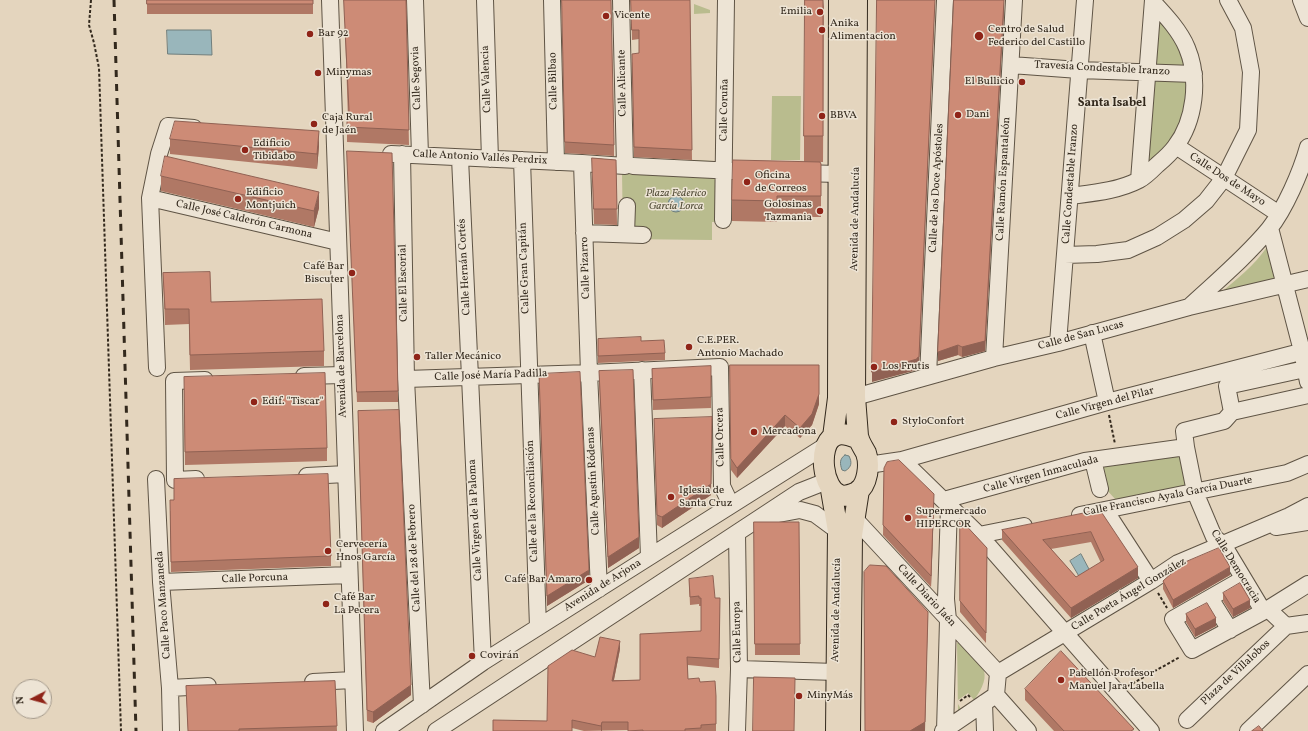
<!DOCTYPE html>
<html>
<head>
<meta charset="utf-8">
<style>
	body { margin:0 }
	#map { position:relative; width:1308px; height:731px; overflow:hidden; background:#e4d5be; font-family:Vollkorn,serif }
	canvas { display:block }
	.north { position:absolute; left:12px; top:679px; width:40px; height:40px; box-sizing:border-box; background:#ede4d5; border:1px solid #a3998b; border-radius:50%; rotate:264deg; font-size:11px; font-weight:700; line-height:16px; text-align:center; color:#33291d }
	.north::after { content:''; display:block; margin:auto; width:14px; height:18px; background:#8f2418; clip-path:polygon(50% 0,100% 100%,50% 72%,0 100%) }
</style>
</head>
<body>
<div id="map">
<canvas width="1308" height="731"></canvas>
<div class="north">N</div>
</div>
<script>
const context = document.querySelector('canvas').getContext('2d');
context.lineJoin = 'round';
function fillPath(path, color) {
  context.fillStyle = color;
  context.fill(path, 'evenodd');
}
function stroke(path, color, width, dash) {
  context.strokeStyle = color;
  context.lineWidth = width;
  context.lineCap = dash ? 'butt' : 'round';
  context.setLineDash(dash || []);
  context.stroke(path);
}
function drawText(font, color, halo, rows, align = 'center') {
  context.font = font + ' Vollkorn,serif';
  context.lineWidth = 3;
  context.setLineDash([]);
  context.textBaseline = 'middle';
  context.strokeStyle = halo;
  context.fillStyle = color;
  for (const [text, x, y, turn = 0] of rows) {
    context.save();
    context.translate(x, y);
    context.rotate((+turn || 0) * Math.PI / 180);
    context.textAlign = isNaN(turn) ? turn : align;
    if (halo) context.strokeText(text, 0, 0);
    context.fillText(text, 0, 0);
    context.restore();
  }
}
const green = new Path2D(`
	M 694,4 L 710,10 L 710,13 L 694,14 Z
	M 1156,14 L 1171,29 L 1187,68 L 1147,72 Z
	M 1154,78 L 1189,82 L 1187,106 L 1178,130 L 1162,154 L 1139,175 Z
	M 772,96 L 801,96 L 800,160 L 771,160 Z
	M 634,158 L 716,161 L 716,222 L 712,222 L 712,240 L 623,239 L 622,172 Z
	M 1267,247 L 1276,279 L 1219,294 C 1237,279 1254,266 1267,247 Z
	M 1182,450 L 1189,483 L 1185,489 L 1116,500 L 1104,487 L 1099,464 Z
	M 957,643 L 959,643 C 963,648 982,667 984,671 C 987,681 979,693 974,700 L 968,693 L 958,700 L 958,704 L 961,709 L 958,711 Z`);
const water = new Path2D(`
	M 167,30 L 211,30 L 212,55 L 168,54 Z
	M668 204a8 8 0 1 1 16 0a8 8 0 1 1-16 0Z
	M 845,455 L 849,456 C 852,462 852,467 845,471 L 842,470 C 840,464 839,459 845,455 Z
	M 1081,554 L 1090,571 L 1080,578 L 1070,561 Z`);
const path = new Path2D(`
	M 91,0 L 89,25 L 94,43 L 99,68 L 121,731
	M 1109,415 L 1115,444
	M 1158,593 L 1167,608
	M 1128,686 L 1180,657
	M 960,701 L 968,695 L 970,697`);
const minor = new Path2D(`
	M 330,0 L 355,731
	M 415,0 L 420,155
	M 485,0 L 490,159
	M 552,0 L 556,162
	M 1301,0 L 1308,18
	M 1011,65 L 1079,70 L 1194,74
	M 1176,146 L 1279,214
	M 391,154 L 582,163 L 625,166 L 621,0
	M 402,154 L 406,379 L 422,705
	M 460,158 L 483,662
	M 522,160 L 538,627
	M 582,163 L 589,373 L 599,589
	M 633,166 L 734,171
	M 800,173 L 838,174
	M 1139,180 L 1153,0
	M 1070,196 C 1093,193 1118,191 1139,180 C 1145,177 1152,170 1157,165 C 1164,159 1170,154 1175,147 C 1195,121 1200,79 1187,48 C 1180,31 1166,16 1153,2
	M 150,198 L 338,242
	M 723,220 L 726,0
	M 1270,228 L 1302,351 L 1308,382
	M 584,233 L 643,235
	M 626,234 L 627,206
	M 1065,255 L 1097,254 L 1128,250 L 1157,237 L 1184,220 L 1206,201 L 1224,178 L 1248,130 L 1251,72 L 1243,28 L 1228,0
	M 1190,306 C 1217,281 1245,258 1269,229 C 1285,209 1301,172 1308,147
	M 1092,333 L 1107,402
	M 1058,343 L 1085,0
	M 994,358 L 1014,0
	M 157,368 L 150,198 L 159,154 L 168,126 L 194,128
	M 1305,369 L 1227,386 L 1232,412 L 1308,395
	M 642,370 L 649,557
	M 304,376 L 343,375
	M 928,376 L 945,0
	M 406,379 L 589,373 L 720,367 L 722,486 L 731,505
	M 855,397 L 994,358 L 1058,343 L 1189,307 L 1308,279
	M 1232,412 L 1224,421 L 1184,431 L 1186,447 L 1195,492 L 1214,537 L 1222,544 L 1227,551 L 1263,611
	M 902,460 L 979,535 L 1151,731
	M 1093,460 L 1100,489
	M 868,465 L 902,460 L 1107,402 L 1308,350
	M 307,476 L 346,474
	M 156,479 L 161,582 L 170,688 L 171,731
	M 196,479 L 175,480 L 174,381 L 205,380
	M 944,500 L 1085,461 L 1186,447
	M 1105,510 L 1151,581
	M 1080,515 L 1287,473 L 1308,464
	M 768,516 L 800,510 L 815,514 L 838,531
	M 855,519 L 998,673
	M 1276,527 L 1308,522
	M 737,533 L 739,669 L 737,731
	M 979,535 L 1024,526
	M 1243,579 L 1173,619 L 1192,650 L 1268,609 L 1308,584
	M 161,582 L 349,575
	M 1210,598 L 1230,630
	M 1268,609 L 1286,626 L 1308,623
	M 739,669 L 836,672
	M 998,673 L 1151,581 L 1178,563 L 1289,516 L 1308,506
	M 998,673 L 996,695 L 1028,731
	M 313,682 L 353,680
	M 170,688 L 208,686
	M 984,703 L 985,731
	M 1187,720 L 1286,626
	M 384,731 L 483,662 L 825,446
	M 436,731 L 799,492 L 827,481
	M 943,731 L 996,695
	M 945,731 L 948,620 L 946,599 L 949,506
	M 1248,731 L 1308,674`);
const major = new Path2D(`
	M 857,0 L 855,397 C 856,410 857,423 858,436 C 859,442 863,447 866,453 C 870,464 868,485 857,492 C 852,494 846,497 840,495 C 822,489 818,446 833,437 C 841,431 851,436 859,439
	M 833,437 L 838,398 L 839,0
	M 831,490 L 838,531 L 836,731
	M 850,731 L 852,535 L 859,490`);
const rail = new Path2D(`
	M 114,0 L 136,731`);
const wall = new Path2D(`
	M 147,0 L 313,0 L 313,14 L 147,14 Z
	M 344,0 L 406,0 L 409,145 L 347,142 L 347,119 L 348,119 Z
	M 562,0 L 614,145 L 614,156 L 565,153 Z
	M 631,0 L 690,0 L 692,160 L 634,157 L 632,63 L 639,53 L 639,39 L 632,40 Z
	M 824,0 L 823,162 L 820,162 L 821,164 L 821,217 L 777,217 L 777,222 L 732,221 L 732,200 L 804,162 L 804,136 Z
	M 1004,10 L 985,351 L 962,357 L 958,355 L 938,361 Z
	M 170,139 L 319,146 L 317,169 L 170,154 Z
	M 347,151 L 398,391 L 398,402 L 357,402 Z
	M 592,158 L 616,160 L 617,225 L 594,224 Z
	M 161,176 L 319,208 L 314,227 L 161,191 Z
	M 163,273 L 211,302 L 324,351 L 324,366 L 190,370 L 189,324 L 165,325 Z
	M 598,339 L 641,341 L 665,353 L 665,360 L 598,363 Z
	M 730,365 L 819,404 L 812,425 L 800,438 L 785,426 L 737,478 L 731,470 Z
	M 711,366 L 711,408 L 653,410 L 652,369 Z
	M 599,371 L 639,548 L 608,568 L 599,382 Z
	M 539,374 L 589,580 L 547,606 L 539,384 Z
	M 184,390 L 327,448 L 327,461 L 185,465 Z
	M 358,411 L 411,695 L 373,723 L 367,721 Z
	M 654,419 L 711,495 L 662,528 L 657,525 Z
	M 884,468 L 934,504 L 931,587 L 883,535 Z
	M 1100,510 L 1138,578 L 1071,618 L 1002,540 L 1002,530 ZM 1091,542 L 1101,563 L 1076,577 L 1051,549 Z
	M 170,511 L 331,556 L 331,566 L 171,572 Z
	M 960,519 L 987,548 L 986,643 L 960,612 Z
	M 754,522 L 799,522 L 800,655 L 755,655 Z
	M 1230,575 L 1173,608 L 1163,589 L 1163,581 Z
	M 689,579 L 715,598 L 720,598 L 719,668 L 688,665 L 688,679 L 700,682 L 716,696 L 716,731 L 628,731 L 628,730 L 584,731 L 572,728 L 547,721 L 595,657 L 620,649 L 614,680 L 640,680 L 701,631 L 701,606 L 699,606 L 699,604 L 690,605 Z
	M 1223,593 L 1250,608 L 1233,617 L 1223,601 Z
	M 1186,614 L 1216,626 L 1195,637 L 1186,622 Z
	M 335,681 L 337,731 L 188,731 L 186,686 Z
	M 1025,689 L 1134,731 L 1054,731 L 1025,700 Z`);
const shadedWall = new Path2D(`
	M 935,0 L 919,367 L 917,368 L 917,370 L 872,382 L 872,372 Z
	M 1004,0 L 1004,10 L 985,351 L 962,357 L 962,347 Z
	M 319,131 L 319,146 L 317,169 L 317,154 Z
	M 319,192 L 319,208 L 314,227 L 314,211 Z
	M 958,345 L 958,355 L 938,361 L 938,352 Z
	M 819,394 L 819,404 L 812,425 L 800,438 L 800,428 Z
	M 785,415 L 785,426 L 737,478 L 737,468 Z
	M 712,417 L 711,495 L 662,528 L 662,517 Z
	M 934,494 L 934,504 L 931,587 L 931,576 Z
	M 639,537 L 639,548 L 608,568 L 608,557 Z
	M 1138,567 L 1138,578 L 1071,618 L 1071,608 Z
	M 1230,567 L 1230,575 L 1173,608 L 1173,600 Z
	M 589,570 L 589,580 L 547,606 L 547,596 Z
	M 1250,600 L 1250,608 L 1233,617 L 1233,609 Z
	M 928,612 L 925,731 L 910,731 Z
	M 1216,618 L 1216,626 L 1195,637 L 1195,629 Z
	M 620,641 L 620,649 L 612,689 L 612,681 Z
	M 411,685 L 411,695 L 373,723 L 373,712 Z
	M 602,722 L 602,731 L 601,731 L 601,726 Z`);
const building = new Path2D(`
	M 147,0 L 313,0 L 313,4 L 147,4 Z
	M 344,0 L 406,0 L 409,130 L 347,127 L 347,119 L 349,118 Z
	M 562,0 L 611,0 L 614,145 L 565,142 Z
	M 631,0 L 690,0 L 692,150 L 634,147 L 632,54 L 639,53 L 639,30 L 632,30 Z
	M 805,0 L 823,0 L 823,136 L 804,136 Z
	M 877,0 L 935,0 L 919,357 L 917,358 L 917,359 L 872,372 Z
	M 954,0 L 1004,0 L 985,341 L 962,347 L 958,345 L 938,352 Z
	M 175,121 L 319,131 L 317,154 L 170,139 Z
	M 347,151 L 392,153 L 398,391 L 357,392 Z
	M 165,156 L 319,192 L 314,211 L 161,176 Z
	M 592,158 L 616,160 L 617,209 L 594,209 Z
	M 733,160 L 820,162 L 821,164 L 821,196 L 777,196 L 777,201 L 732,200 Z
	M 210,272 L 211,302 L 322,299 L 324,351 L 190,355 L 189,309 L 165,309 L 163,273 Z
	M 641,337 L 641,341 L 664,340 L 665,353 L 598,356 L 598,339 Z
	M 730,365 L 819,365 L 819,394 L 812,414 L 800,428 L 785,415 L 737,468 L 731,459 Z
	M 711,366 L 711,397 L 653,400 L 652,369 Z
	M 633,370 L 639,537 L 608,557 L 599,371 Z
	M 580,372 L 589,570 L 547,596 L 539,374 Z
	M 325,373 L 327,448 L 185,452 L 184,377 Z
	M 399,410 L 411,685 L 373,712 L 367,710 L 358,411 Z
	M 712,417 L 711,484 L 662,517 L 657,515 L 654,419 Z
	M 899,460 L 934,494 L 931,576 L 883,525 L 884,468 L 887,462 Z
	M 328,474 L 331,556 L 171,562 L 170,500 L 174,500 L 174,479 Z
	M 1100,510 L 1138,567 L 1071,608 L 1002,530 ZM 1091,532 L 1104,560 L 1076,577 L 1043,540 Z
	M 960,519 L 987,548 L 986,633 L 960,601 Z
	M 754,522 L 799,522 L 800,644 L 755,644 Z
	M 1219,548 L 1230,567 L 1173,600 L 1163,581 L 1183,563 Z
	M 870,565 L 886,566 L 928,612 L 925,722 L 910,731 L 865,731 L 864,572 Z
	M 713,576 L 715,598 L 720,598 L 719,659 L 687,657 L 688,679 L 699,678 L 700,682 L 715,681 L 716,696 L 716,724 L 701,725 L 701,728 L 685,729 L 685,731 L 643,731 L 643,730 L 628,731 L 628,722 L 602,722 L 601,726 L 572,720 L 572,731 L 493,731 L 493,720 L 547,721 L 548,666 L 572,650 L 595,657 L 600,637 L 620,641 L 612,681 L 640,680 L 640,634 L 701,631 L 701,598 L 699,598 L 699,596 L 690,597 L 689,579 Z
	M 1240,583 L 1250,600 L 1233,609 L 1223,593 Z
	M 1207,603 L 1216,618 L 1195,629 L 1186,614 Z
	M 1061,651 L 1134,729 L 1131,731 L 1064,731 L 1025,689 Z
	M 754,677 L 795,678 L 794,731 L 753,731 Z
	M 335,681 L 337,726 L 239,729 L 239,731 L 188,731 L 186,686 Z
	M 1259,726 L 1263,731 L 1252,731 Z`);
const markers = [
	[820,12,4,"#8f2418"],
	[606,16,4,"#8f2418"],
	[822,30,4,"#8f2418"],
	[310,34,4,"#8f2418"],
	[979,36,5,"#8f2418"],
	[318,73,4,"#8f2418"],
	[1022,82,4,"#8f2418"],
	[958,115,4,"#8f2418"],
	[822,116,4,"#8f2418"],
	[314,124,4,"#8f2418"],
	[245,150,4,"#8f2418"],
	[747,182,4,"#8f2418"],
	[238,199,4,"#8f2418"],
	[820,211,4,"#8f2418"],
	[352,273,4,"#8f2418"],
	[689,347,4,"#8f2418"],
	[417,357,4,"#8f2418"],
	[874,367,4,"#8f2418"],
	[254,402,4,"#8f2418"],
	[894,422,4,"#8f2418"],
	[754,432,4,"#8f2418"],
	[671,497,4,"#8f2418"],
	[908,518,4,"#8f2418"],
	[328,551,4,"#8f2418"],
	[589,580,4,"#8f2418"],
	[326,604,4,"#8f2418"],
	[472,656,4,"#8f2418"],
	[1061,680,4,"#8f2418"],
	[799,696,4,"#8f2418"]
];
const poiNames = [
	["Emilia",812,12,"right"],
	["Vicente",614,16],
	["Anika",830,24],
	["Alimentacion",830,37],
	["Centro de Salud",988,30],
	["Federico del Castillo",988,43],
	["Bar 92",318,34],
	["Minymas",326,73],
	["El Bullicio",1014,82,"right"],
	["Dani",966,115],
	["BBVA",830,116],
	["Caja Rural",322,118],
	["de Jaén",322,131],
	["Edificio",253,144],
	["Tibidabo",253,157],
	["Oficina",755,176],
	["de Correos",755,189],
	["Edificio",246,193],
	["Montjuich",246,206],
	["Golosinas",812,205,"right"],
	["Tazmania",812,218,"right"],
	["Café Bar",344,267,"right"],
	["Biscuter",344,280,"right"],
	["C.E.PER.",697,341],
	["Antonio Machado",697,354],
	["Taller Mecánico",425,357],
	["Los Frutis",882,367],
	["Edif. \"Tiscar\"",262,402],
	["StyloConfort",902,422],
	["Mercadona",762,432],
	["Iglesia de",679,491],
	["Santa Cruz",679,504],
	["Supermercado",916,512],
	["HIPERCOR",916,525],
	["Cervecería",336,545],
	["Hnos García",336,558],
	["Café Bar Amaro",581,580,"right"],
	["Café Bar",334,598],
	["La Pecera",334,611],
	["Covirán",480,656],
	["Pabellón Profesor",1069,674],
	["Manuel Jara Labella",1069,687],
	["MinyMás",807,696]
];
const streetNames = [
	["Travesía Condestable Iranzo",1102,69,3],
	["Calle Segovia",417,78,-92],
	["Calle Valencia",487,79,-92],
	["Calle Bilbao",554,81,-91],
	["Calle Alicante",623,83,-91],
	["Calle Coruña",725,110,-89],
	["Calle Antonio Vallés Perdrix",480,158,3],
	["Calle Ramón Espantaleón",1004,179,-87],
	["Calle Dos de Mayo",1227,180,33],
	["Calle Condestable Iranzo",1071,184,-86],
	["Calle de los Doce Apóstoles",937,188,-87],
	["Avenida de Andalucía",856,219,-89],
	["Calle José Calderón Carmona",244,220,13],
	["Calle Hernán Cortés",465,267,-93],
	["Calle Gran Capitán",525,268,-92],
	["Calle Pizarro",586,268,-92],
	["Calle El Escorial",404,283,-91],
	["Calle de San Lucas",1081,336,-15],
	["Avenida de Barcelona",342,366,-92],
	["Calle José María Padilla",491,376,-2],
	["Calle Virgen del Pilar",1105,404,-15],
	["Calle Orcera",721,437,-91],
	["Calle Virgen Inmaculada",1041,475,-15],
	["Calle Agustín Ródenas",594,481,-93],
	["Calle Francisco Ayala García Duarte",1168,497,-11],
	["Calle de la Reconciliación",533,501,-92],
	["Calle Virgen de la Paloma",476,520,-93],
	["Calle del 28 de Febrero",415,558,-93],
	["Calle Democracia",1235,567,58],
	["Calle Porcuna",255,579,-2],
	["Avenida de Arjona",603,586,-32],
	["Calle Poeta Ángel González",1129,595,-31],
	["Calle Diario Jaén",926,596,47],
	["Calle Paco Manzaneda",164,605,-94],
	["Avenida de Andalucía",837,610,-89],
	["Calle Europa",738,632,-91],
	["Plaza de Villalobos",1236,673,-43]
];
const parkNames = [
	["Plaza Federico",676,194],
	["García Lorca",676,207]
];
const neighbourhoodNames = [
	["Santa Isabel",1112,104]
];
fillPath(green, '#b9bc8e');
fillPath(water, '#99b6bb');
stroke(water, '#707e7c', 1);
stroke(minor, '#5f5445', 18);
stroke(major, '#33291d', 22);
stroke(path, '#33291d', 2, [3, 2]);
stroke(minor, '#ede4d5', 16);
stroke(major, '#e4d5be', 20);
stroke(rail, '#33291d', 3, [7, 7]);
fillPath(wall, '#b07865');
fillPath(shadedWall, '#906153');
fillPath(building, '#cd8b76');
stroke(building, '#906153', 1);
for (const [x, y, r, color] of markers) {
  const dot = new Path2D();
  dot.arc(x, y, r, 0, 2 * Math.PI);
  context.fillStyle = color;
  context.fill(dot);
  stroke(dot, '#ede4d5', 1.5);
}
drawText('11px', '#33291d', '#ede4d5', poiNames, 'left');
drawText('11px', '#33291d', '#ede4d5', streetNames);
drawText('italic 11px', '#544e39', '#ede4d5', parkNames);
drawText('bold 12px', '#33291d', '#ede4d5', neighbourhoodNames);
</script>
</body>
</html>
